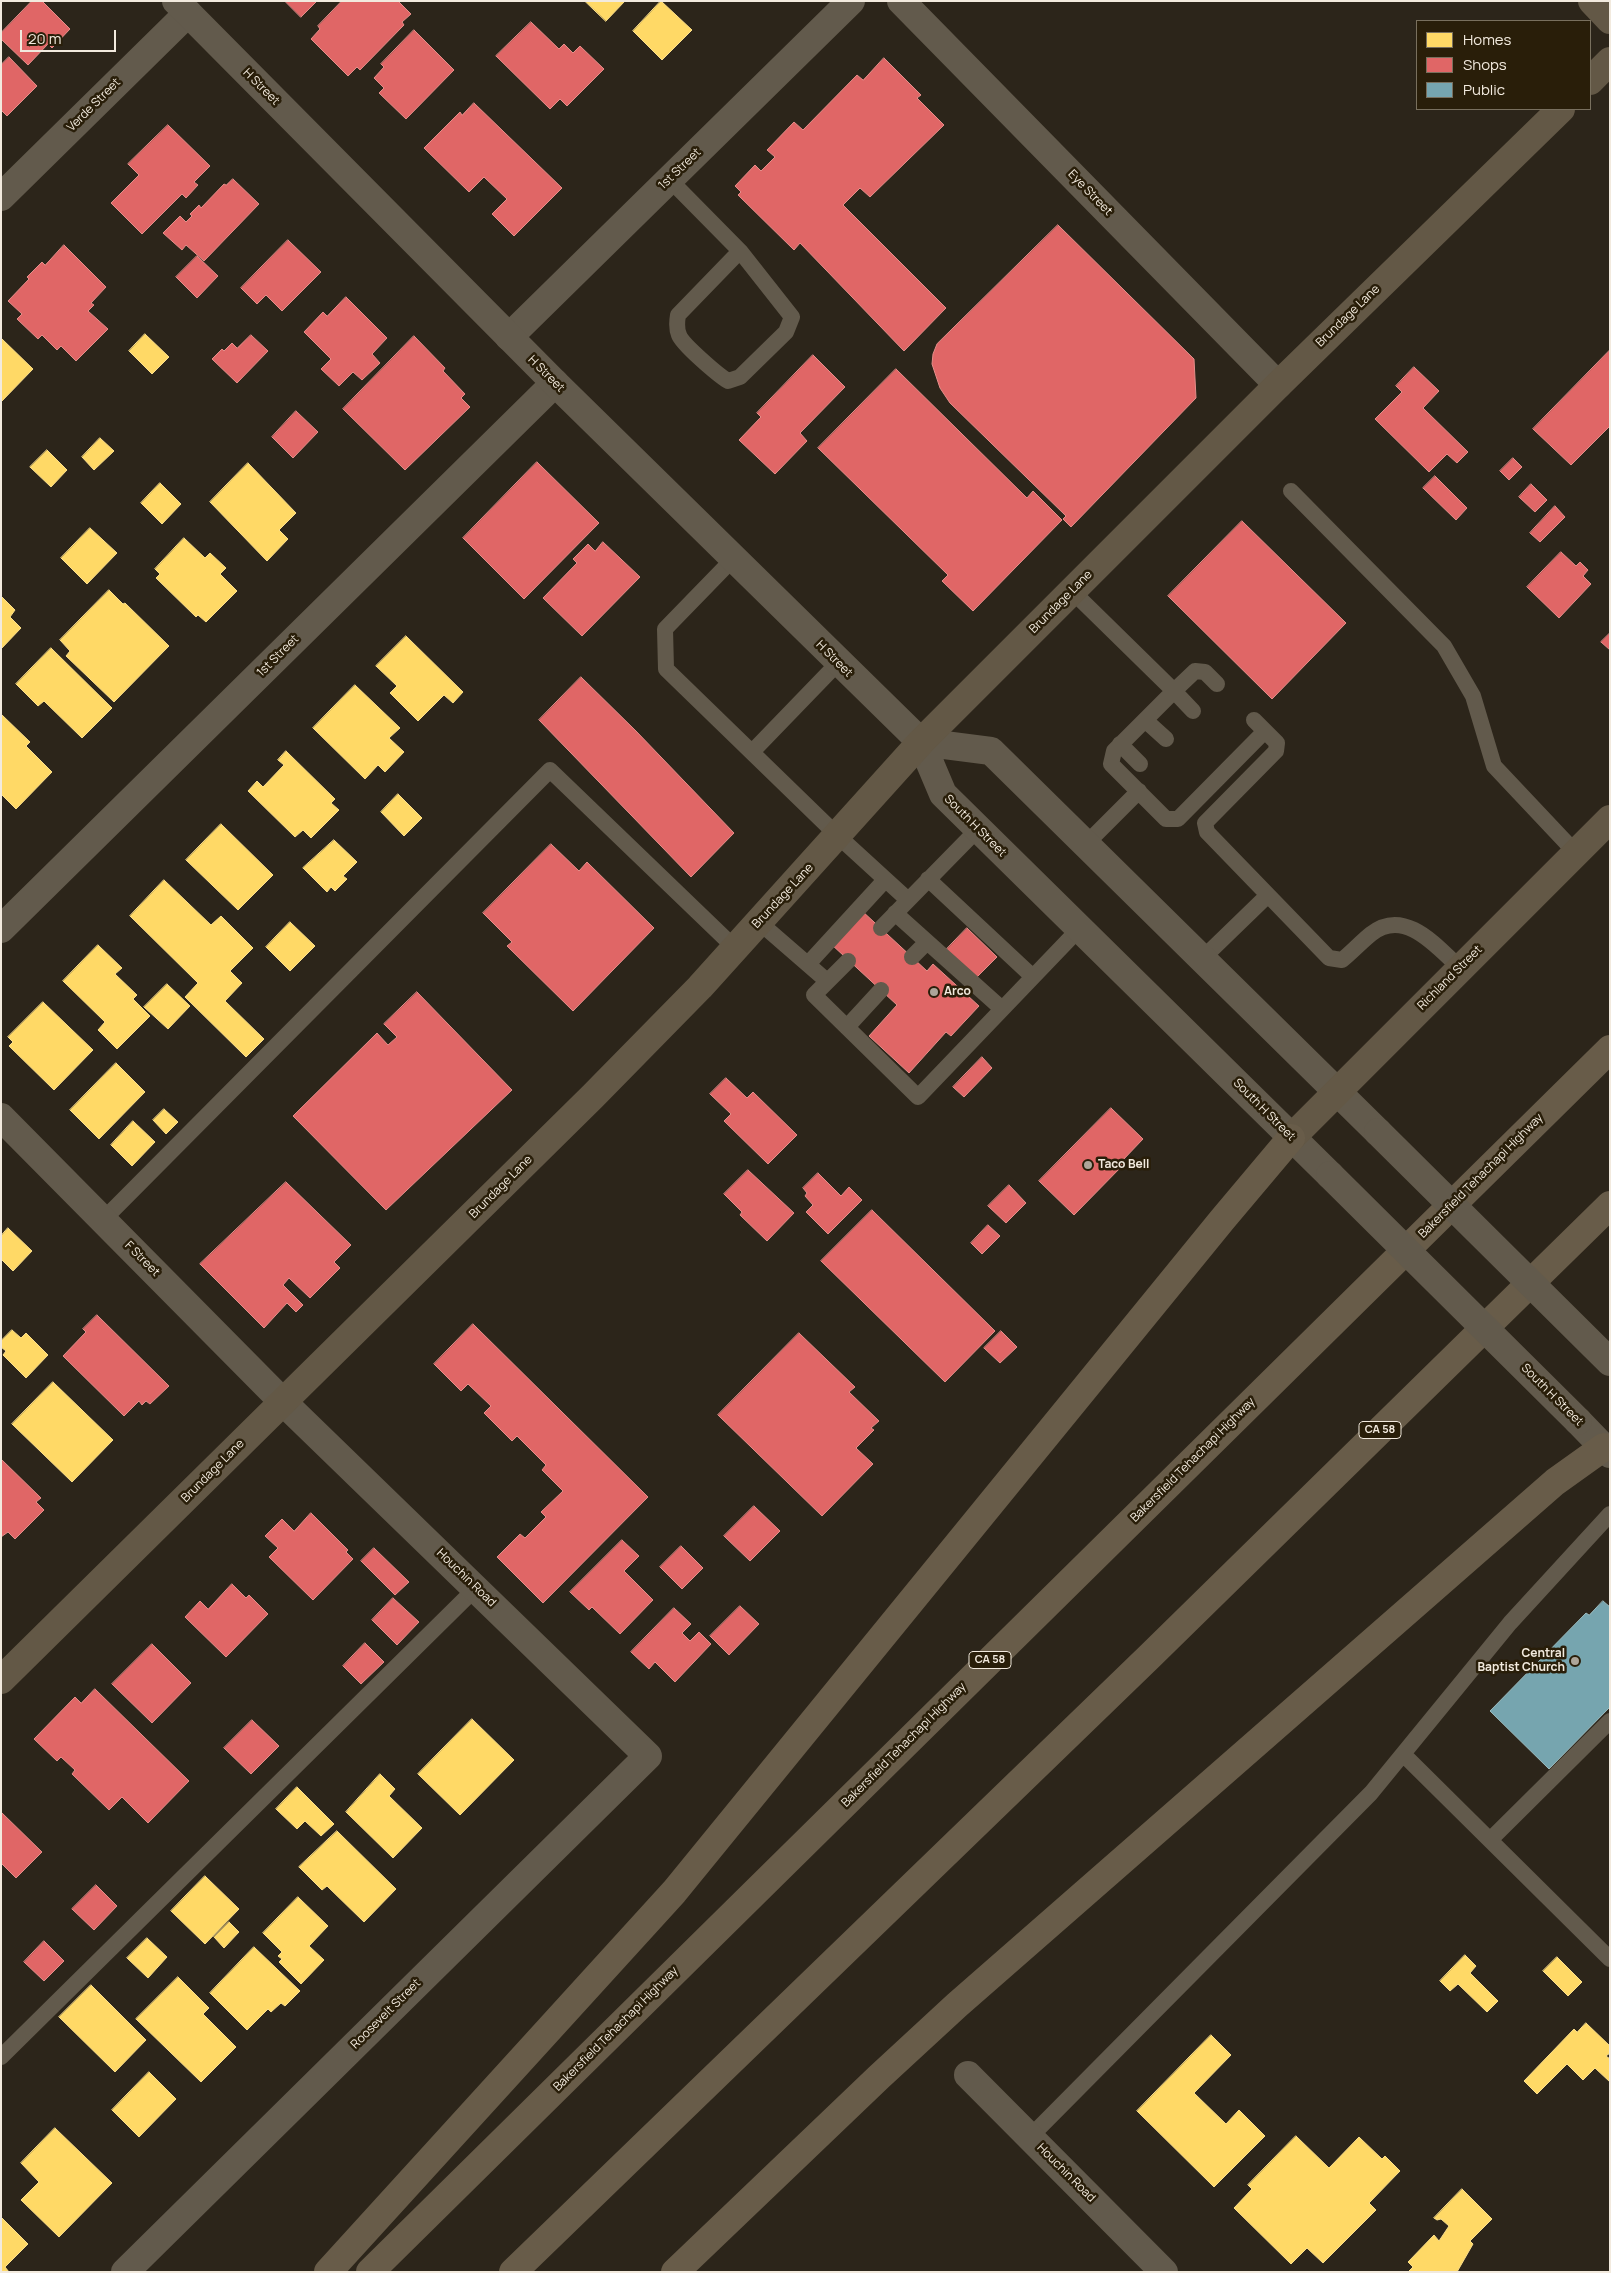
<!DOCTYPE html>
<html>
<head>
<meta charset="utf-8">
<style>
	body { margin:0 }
	#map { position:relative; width:1611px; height:2273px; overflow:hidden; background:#2c251a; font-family:Manrope,sans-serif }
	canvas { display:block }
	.frame { position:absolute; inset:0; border:2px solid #f2eade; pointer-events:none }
	.legend { position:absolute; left:1416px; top:20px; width:175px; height:90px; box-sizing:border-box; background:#291e09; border:1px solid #79705e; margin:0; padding:6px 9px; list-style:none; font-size:15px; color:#f2eade }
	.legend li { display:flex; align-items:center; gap:10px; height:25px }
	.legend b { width:25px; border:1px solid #79705e }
	.scale { position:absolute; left:20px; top:30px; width:96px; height:22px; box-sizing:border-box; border:2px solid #f2eade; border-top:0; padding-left:6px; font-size:15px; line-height:18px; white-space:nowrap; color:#f2eade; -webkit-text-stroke:4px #291e09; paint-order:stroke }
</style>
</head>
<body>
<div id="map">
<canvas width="1611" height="2273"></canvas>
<div class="frame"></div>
<ul class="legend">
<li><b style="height:14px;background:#ffd966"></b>Homes</li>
<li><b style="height:14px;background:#e06666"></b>Shops</li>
<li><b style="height:14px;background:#76a5af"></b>Public</li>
</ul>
<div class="scale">20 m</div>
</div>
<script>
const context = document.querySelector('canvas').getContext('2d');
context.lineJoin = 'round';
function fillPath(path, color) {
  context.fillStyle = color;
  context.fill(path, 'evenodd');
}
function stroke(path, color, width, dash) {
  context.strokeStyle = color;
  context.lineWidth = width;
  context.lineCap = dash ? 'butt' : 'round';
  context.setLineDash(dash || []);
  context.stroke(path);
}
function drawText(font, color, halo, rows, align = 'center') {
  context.font = font + ' Manrope,sans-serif';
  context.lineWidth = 5;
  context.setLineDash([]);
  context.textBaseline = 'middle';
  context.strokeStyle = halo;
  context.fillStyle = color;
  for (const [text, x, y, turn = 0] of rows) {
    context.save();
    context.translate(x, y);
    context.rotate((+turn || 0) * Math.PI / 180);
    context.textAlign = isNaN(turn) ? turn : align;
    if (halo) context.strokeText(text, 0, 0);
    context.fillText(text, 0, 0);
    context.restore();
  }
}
const homes = new Path2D(`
	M 585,1 L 625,1 L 606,21 Z
	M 661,1 L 692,30 L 662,60 L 633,31 Z
	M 145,334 L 169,357 L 152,374 L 129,351 Z
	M 1,338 L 33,369 L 1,402 Z
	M 100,438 L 114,451 L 94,470 L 82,457 Z
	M 47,450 L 67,470 L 51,487 L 30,467 Z
	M 248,463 L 296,513 L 279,530 L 288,539 L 267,561 L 210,502 Z
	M 160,483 L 181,504 L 162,524 L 141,503 Z
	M 90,528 L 117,553 L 87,584 L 61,558 Z
	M 184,538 L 205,558 L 210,553 L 226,568 L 220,574 L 237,591 L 206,622 L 198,615 L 196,617 L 156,578 L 160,574 L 155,569 Z
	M 109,590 L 123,604 L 125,603 L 169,646 L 114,702 L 66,656 L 70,651 L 60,640 Z
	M 1,596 L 15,610 L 10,617 L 21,628 L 1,649 Z
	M 406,636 L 463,692 L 453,703 L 444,695 L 418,721 L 390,693 L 397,686 L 376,666 Z
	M 51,648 L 112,708 L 82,738 L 44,701 L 38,706 L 16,684 Z
	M 355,685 L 400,728 L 389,738 L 404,752 L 385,772 L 378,765 L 365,779 L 313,728 Z
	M 1,714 L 30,742 L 26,746 L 52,772 L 16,809 L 1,794 Z
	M 286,751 L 335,799 L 331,803 L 339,810 L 311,838 L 303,830 L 295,837 L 248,791 L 257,781 L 263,787 L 284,765 L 278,760 Z
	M 398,794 L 422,818 L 404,836 L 381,812 Z
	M 221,824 L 273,875 L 238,910 L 186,860 Z
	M 334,840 L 357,862 L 343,876 L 347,879 L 335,891 L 331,887 L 327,892 L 303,868 Z
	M 164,880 L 211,925 L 221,916 L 253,948 L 230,971 L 242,983 L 225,1001 L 264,1039 L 246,1057 L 185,997 L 198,983 L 130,916 Z
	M 290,922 L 315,946 L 290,971 L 266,947 Z
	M 98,945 L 122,968 L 115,974 L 137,995 L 133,999 L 150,1016 L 117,1049 L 98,1030 L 105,1022 L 63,981 Z
	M 167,984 L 190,1006 L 168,1029 L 144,1007 Z
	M 43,1002 L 93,1050 L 54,1090 L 9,1046 L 13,1042 L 8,1037 Z
	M 116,1063 L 145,1092 L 99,1139 L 70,1110 Z
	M 164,1109 L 178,1122 L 166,1134 L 153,1120 Z
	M 133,1121 L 155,1142 L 132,1166 L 111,1145 Z
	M 8,1228 L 32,1251 L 13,1271 L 1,1259 L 1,1236 Z
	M 12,1330 L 21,1338 L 26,1333 L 48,1355 L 26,1378 L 3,1355 L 6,1351 L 1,1347 L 1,1341 Z
	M 53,1382 L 113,1440 L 72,1482 L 12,1424 Z
	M 472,1719 L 514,1760 L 460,1815 L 418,1774 Z
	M 380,1774 L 395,1789 L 389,1796 L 422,1828 L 393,1858 L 346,1812 Z
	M 297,1787 L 334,1824 L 321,1836 L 305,1821 L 297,1829 L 276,1809 Z
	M 337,1831 L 396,1889 L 364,1922 L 327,1886 L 322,1890 L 299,1867 Z
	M 205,1876 L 239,1909 L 205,1944 L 171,1911 Z
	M 298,1897 L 328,1926 L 309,1946 L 324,1960 L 301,1984 L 279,1962 L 282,1959 L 278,1956 L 282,1952 L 263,1933 Z
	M 229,1922 L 239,1932 L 224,1948 L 214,1937 Z
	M 147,1938 L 167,1957 L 148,1978 L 127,1958 Z
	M 254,1947 L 300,1991 L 285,2006 L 281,2003 L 271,2012 L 268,2009 L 247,2030 L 210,1993 Z
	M 1465,1955 L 1476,1966 L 1470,1973 L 1498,2001 L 1487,2012 L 1458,1984 L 1450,1991 L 1440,1981 Z
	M 1557,1957 L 1582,1982 L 1568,1996 L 1543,1971 Z
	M 178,1977 L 209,2008 L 203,2014 L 236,2047 L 201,2082 L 136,2019 Z
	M 91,1985 L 146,2040 L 115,2072 L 59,2017 Z
	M 1586,2023 L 1610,2046 L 1610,2053 L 1606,2056 L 1610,2059 L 1610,2082 L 1595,2068 L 1583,2080 L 1567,2064 L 1537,2094 L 1524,2081 L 1574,2029 L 1577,2032 Z
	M 1211,2035 L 1231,2055 L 1194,2093 L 1226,2124 L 1239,2110 L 1265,2136 L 1214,2187 L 1137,2111 Z
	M 149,2072 L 176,2099 L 139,2137 L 112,2110 Z
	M 55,2128 L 112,2183 L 59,2237 L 21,2200 L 39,2182 L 21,2163 Z
	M 1296,2136 L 1329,2168 L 1359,2137 L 1382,2159 L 1385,2156 L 1400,2171 L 1369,2203 L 1376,2210 L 1323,2263 L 1307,2248 L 1291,2264 L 1234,2208 L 1252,2189 L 1248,2185 Z
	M 1462,2189 L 1492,2219 L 1470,2241 L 1473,2244 L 1457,2272 L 1408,2272 L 1413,2267 L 1408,2262 L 1434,2235 L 1439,2241 L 1449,2226 L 1441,2219 L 1437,2220 L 1434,2218 Z
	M 1,2217 L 28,2244 L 5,2267 L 9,2272 L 1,2272 Z`);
const shops = new Path2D(`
	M 32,1 L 42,1 L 70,29 L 52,48 L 48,44 L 28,65 L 1,39 L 1,33 Z
	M 285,1 L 317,1 L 301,17 Z
	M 342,1 L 398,1 L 411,14 L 402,22 L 404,25 L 360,70 L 357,67 L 348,76 L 311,39 L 320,29 L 318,26 Z
	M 531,22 L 559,49 L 564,44 L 573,53 L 580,46 L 604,69 L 567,106 L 560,99 L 550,109 L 496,56 Z
	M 414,30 L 454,70 L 406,119 L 379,93 L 384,88 L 374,78 L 384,67 L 381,64 Z
	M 9,57 L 37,86 L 7,116 L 1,110 L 1,65 Z
	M 884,58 L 921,95 L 917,98 L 944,125 L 870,197 L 860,188 L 843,205 L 946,308 L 904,351 L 800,243 L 794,250 L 738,195 L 741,192 L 735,186 L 755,165 L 761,171 L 775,157 L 767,150 L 794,122 L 803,130 L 857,75 L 863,80 Z
	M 474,103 L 562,188 L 514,236 L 492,214 L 507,199 L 484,177 L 469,192 L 424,148 L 460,112 L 462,115 Z
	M 168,125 L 210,166 L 194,182 L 198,185 L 186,198 L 182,194 L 142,234 L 111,203 L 139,175 L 128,164 Z
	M 233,179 L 259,204 L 204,261 L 186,245 L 182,250 L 163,233 L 180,216 L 186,222 L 192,216 L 190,214 L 199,205 L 201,208 L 224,184 L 226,185 Z
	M 1058,225 L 1194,359 L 1196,398 L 1071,527 L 1063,519 L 1066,516 L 950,403 L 940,388 L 932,364 L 933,354 L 937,344 Z
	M 288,240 L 321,272 L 282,311 L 266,295 L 257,304 L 241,288 Z
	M 64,245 L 106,287 L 91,303 L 94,305 L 88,311 L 108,329 L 76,361 L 61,346 L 57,350 L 42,335 L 38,339 L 17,319 L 22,314 L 8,301 L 29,279 L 27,277 L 42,262 L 45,265 Z
	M 197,256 L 218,276 L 197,298 L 176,277 Z
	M 346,297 L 387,338 L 372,354 L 380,363 L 362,380 L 353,372 L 339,386 L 321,369 L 331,359 L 304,332 L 323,312 L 327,316 Z
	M 251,335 L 268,351 L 237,383 L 212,359 L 222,349 L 224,351 L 232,343 L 237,348 Z
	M 414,336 L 445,368 L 443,371 L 465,394 L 461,398 L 470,407 L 405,470 L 343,409 Z
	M 1610,350 L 1610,426 L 1571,465 L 1533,429 Z
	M 813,355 L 845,387 L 800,433 L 807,441 L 775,474 L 739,440 L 761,417 L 757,413 Z
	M 1414,367 L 1439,391 L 1423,408 L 1468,452 L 1457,463 L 1447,454 L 1429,472 L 1375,419 L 1402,392 L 1396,386 Z
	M 896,369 L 1027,498 L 1033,491 L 1062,520 L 973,611 L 942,581 L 948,575 L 818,448 Z
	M 296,411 L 318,432 L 293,458 L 272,437 Z
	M 1513,458 L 1522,467 L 1509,480 L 1500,471 Z
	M 537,462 L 599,523 L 524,599 L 463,538 Z
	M 1435,476 L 1467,508 L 1456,520 L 1423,488 Z
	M 1531,484 L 1547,500 L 1535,512 L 1519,497 Z
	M 1555,506 L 1565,517 L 1540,542 L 1530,533 Z
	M 1242,521 L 1346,623 L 1272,699 L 1168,596 Z
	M 603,542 L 640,577 L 582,636 L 543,598 L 577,563 L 573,559 L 588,544 L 595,551 Z
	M 1561,552 L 1576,566 L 1580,562 L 1588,570 L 1583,576 L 1591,584 L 1559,618 L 1527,587 Z
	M 1610,633 L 1610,650 L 1601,642 Z
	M 581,677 L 636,731 L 734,833 L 691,877 L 539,720 Z
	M 551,844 L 579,871 L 587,862 L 654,928 L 573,1011 L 507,946 L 512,942 L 483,913 Z
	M 861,910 L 927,971 L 933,964 L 979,1006 L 951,1036 L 946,1032 L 909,1073 L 869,1036 L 897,1005 L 831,944 Z
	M 967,928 L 997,957 L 974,980 L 944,952 Z
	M 417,992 L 512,1090 L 386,1210 L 293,1116 L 377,1033 L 388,1045 L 397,1037 L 384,1024 Z
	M 982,1057 L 992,1068 L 964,1097 L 953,1087 Z
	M 726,1078 L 747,1098 L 753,1092 L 797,1135 L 768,1164 L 724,1121 L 731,1114 L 710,1094 Z
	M 1111,1108 L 1143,1139 L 1122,1161 L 1125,1163 L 1074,1215 L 1039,1181 Z
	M 748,1170 L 794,1213 L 767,1241 L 740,1215 L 742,1212 L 724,1194 Z
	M 818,1173 L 841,1196 L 849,1187 L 862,1200 L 828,1234 L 806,1212 L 813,1205 L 805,1196 L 807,1193 L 803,1188 Z
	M 286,1182 L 351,1245 L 334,1262 L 340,1268 L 310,1298 L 289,1278 L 283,1285 L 303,1305 L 296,1312 L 287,1303 L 264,1328 L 200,1264 Z
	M 1009,1185 L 1026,1203 L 1006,1223 L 988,1206 Z
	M 872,1210 L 995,1331 L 945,1382 L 821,1261 Z
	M 988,1225 L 1000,1236 L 982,1254 L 971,1243 Z
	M 97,1315 L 169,1386 L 150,1404 L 146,1401 L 142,1405 L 139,1401 L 124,1416 L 63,1356 L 86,1332 L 83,1329 Z
	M 473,1324 L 648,1497 L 543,1603 L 497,1557 L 520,1534 L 525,1538 L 546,1517 L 541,1512 L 563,1491 L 542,1470 L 546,1465 L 517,1436 L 512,1441 L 484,1413 L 491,1406 L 468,1384 L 461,1391 L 434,1364 Z
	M 1001,1331 L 1017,1347 L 1000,1363 L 984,1348 Z
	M 799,1333 L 855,1387 L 849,1392 L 879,1421 L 871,1428 L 874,1430 L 856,1448 L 873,1464 L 822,1516 L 718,1415 Z
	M 1,1459 L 41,1498 L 36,1502 L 44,1510 L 15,1539 L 8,1532 L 1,1537 Z
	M 754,1506 L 780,1531 L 750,1561 L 724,1536 Z
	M 311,1513 L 348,1550 L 346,1552 L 353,1559 L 313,1600 L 269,1557 L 278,1548 L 265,1536 L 282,1519 L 294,1531 Z
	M 622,1540 L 639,1556 L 624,1571 L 653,1600 L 620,1634 L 592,1607 L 589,1610 L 570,1592 Z
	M 681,1546 L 703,1568 L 682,1589 L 660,1567 Z
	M 374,1548 L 409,1582 L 395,1595 L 361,1561 Z
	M 232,1584 L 246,1598 L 249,1595 L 268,1614 L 226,1657 L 185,1617 L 200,1601 L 208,1609 Z
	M 393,1598 L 419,1622 L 397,1645 L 372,1620 Z
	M 740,1606 L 759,1624 L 729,1655 L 710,1636 Z
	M 674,1608 L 691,1624 L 682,1633 L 690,1641 L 699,1632 L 711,1644 L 675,1682 L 655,1662 L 649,1669 L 631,1652 Z
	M 365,1643 L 384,1662 L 361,1684 L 343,1666 Z
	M 152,1644 L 191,1683 L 152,1723 L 112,1684 Z
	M 95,1689 L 189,1781 L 148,1823 L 122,1797 L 109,1810 L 72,1774 L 75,1770 L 61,1757 L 57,1761 L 34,1739 L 75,1697 L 81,1703 Z
	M 252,1720 L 279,1746 L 251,1774 L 224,1748 Z
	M 1,1812 L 42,1852 L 16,1878 L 1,1863 Z
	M 96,1885 L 117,1906 L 94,1930 L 72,1909 Z
	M 44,1941 L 64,1961 L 44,1981 L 24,1962 Z`);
const public = new Path2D(`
	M 1603,1601 L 1610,1607 L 1610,1707 L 1549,1769 L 1490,1711 L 1586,1613 L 1589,1615 Z`);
const service = new Path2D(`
	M 669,179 L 740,251 L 792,317 L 786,332 L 740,377 L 728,381 C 718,375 682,344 679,335 C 676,328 677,321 678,315 L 740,251
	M 1291,491 L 1444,646 L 1473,696 L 1494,766 L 1576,853
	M 734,558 L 665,629 L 666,669 L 838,836 L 908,900
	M 1072,591 L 1174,691 L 1195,671 L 1205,672 L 1217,684
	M 1193,711 L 1174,691 L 1114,751 L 1111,764 L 1166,819 L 1178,819 L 1265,731
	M 1145,720 L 1166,739
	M 1254,720 L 1277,743 L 1276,751 L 1205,823 L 1207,832 L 1329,958 L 1342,960 C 1352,952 1361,942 1371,934 C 1405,907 1437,947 1460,968
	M 1120,744 L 1140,764
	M 752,752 L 838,663
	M 1086,844 L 1139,791
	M 928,879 L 1033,977
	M 895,913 L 1001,1008
	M 759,922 L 827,981
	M 881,928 L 978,829
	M 912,957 L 927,942
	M 1203,958 L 1268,895
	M 848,961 L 814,995 L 918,1097 L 1079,929
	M 808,964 L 885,880
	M 847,1027 L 881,990
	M 103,1220 L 550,770 L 735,948
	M 1403,1754 L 1610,1959
	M 1490,1840 L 1610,1721
	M 1,2057 L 476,1588
	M 1030,2137 L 1371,1793 L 1510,1623 L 1610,1514`);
const minor = new Path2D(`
	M 901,1 L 1278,385
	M 1,197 L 188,13
	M 509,337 L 851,1
	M 1,929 L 555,383
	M 1,1117 L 283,1402 L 648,1756 L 125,2272
	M 968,2075 L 1164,2272`);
const tertiary = new Path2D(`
	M 176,1 L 555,383 L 921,742 L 943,794 L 1330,1175
	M 921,742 L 991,751 L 1378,1132
	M 1578,1421 L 1610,1454`);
const secondary = new Path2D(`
	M 1592,1 L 1610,20
	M 1590,81 L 1610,61
	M 1291,1138 L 1610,819
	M 1,1680 L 593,1096 L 700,987 L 921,742 L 1278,385 L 1561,109`);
const motorway = new Path2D(`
	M 328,2272 L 674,1892 L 1222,1220 L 1291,1138
	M 370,2272 L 1610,1049
	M 513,2272 L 1150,1656 L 1610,1205
	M 675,2272 L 879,2077 L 957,2005 L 1555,1482 L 1604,1447`);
const tertiaryBridge = new Path2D(`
	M 1378,1132 L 1610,1362
	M 1330,1175 L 1578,1421`);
const markers = [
	[934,992,5,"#ada599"],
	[1088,1165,5,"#ada599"],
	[1575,1661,5,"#ada599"]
];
const shields = [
	[1380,1430,42],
	[990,1660,42]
];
const shieldNames = [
	["CA 58",1380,1430],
	["CA 58",990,1660]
];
const streetNames = [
	["H Street",261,87,45],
	["Verde Street",94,105,-45],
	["1st Street",680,169,-44],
	["Eye Street",1090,193,46],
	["Brundage Lane",1348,316,-44],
	["H Street",546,374,45],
	["Brundage Lane",1061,602,-45],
	["1st Street",278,656,-45],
	["H Street",834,659,45],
	["South H Street",975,826,45],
	["Brundage Lane",783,896,-47],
	["Richland Street",1450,978,-45],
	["South H Street",1264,1110,45],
	["Bakersfield Tehachapi Highway",1481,1176,-45],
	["Brundage Lane",501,1187,-45],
	["F Street",142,1259,45],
	["South H Street",1552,1395,45],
	["Bakersfield Tehachapi Highway",1193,1460,-45],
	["Brundage Lane",213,1471,-45],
	["Houchin Road",466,1578,44],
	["Bakersfield Tehachapi Highway",904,1745,-45],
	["Roosevelt Street",386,2014,-45],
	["Bakersfield Tehachapi Highway",616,2029,-45],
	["Houchin Road",1066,2173,45]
];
const poiNames = [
	["Arco",944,992],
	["Taco Bell",1098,1165],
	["Central",1565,1654,"right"],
	["Baptist Church",1565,1668,"right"]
];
fillPath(homes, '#ffd966');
stroke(homes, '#fbde8a', 1);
fillPath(shops, '#e06666');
stroke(shops, '#e58e8a', 1);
fillPath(public, '#76a5af');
stroke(public, '#9bbabd', 1);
stroke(service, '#625a4c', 16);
stroke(minor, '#625a4c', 28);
stroke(tertiary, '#625a4c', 28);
stroke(secondary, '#635846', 28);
stroke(motorway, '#685c49', 28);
stroke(tertiaryBridge, '#625a4c', 28);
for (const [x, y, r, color] of markers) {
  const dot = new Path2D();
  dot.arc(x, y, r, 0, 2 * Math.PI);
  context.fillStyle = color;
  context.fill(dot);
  stroke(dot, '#291e09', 2);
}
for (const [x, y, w] of shields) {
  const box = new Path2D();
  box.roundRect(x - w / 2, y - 8.5, w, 17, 4);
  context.fillStyle = '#291e09';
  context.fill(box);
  stroke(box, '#f2eade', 1);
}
drawText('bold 11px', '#f2eade', null, shieldNames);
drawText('12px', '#f2eade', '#291e09', streetNames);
drawText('bold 12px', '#f2eade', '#291e09', poiNames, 'left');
</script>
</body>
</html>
